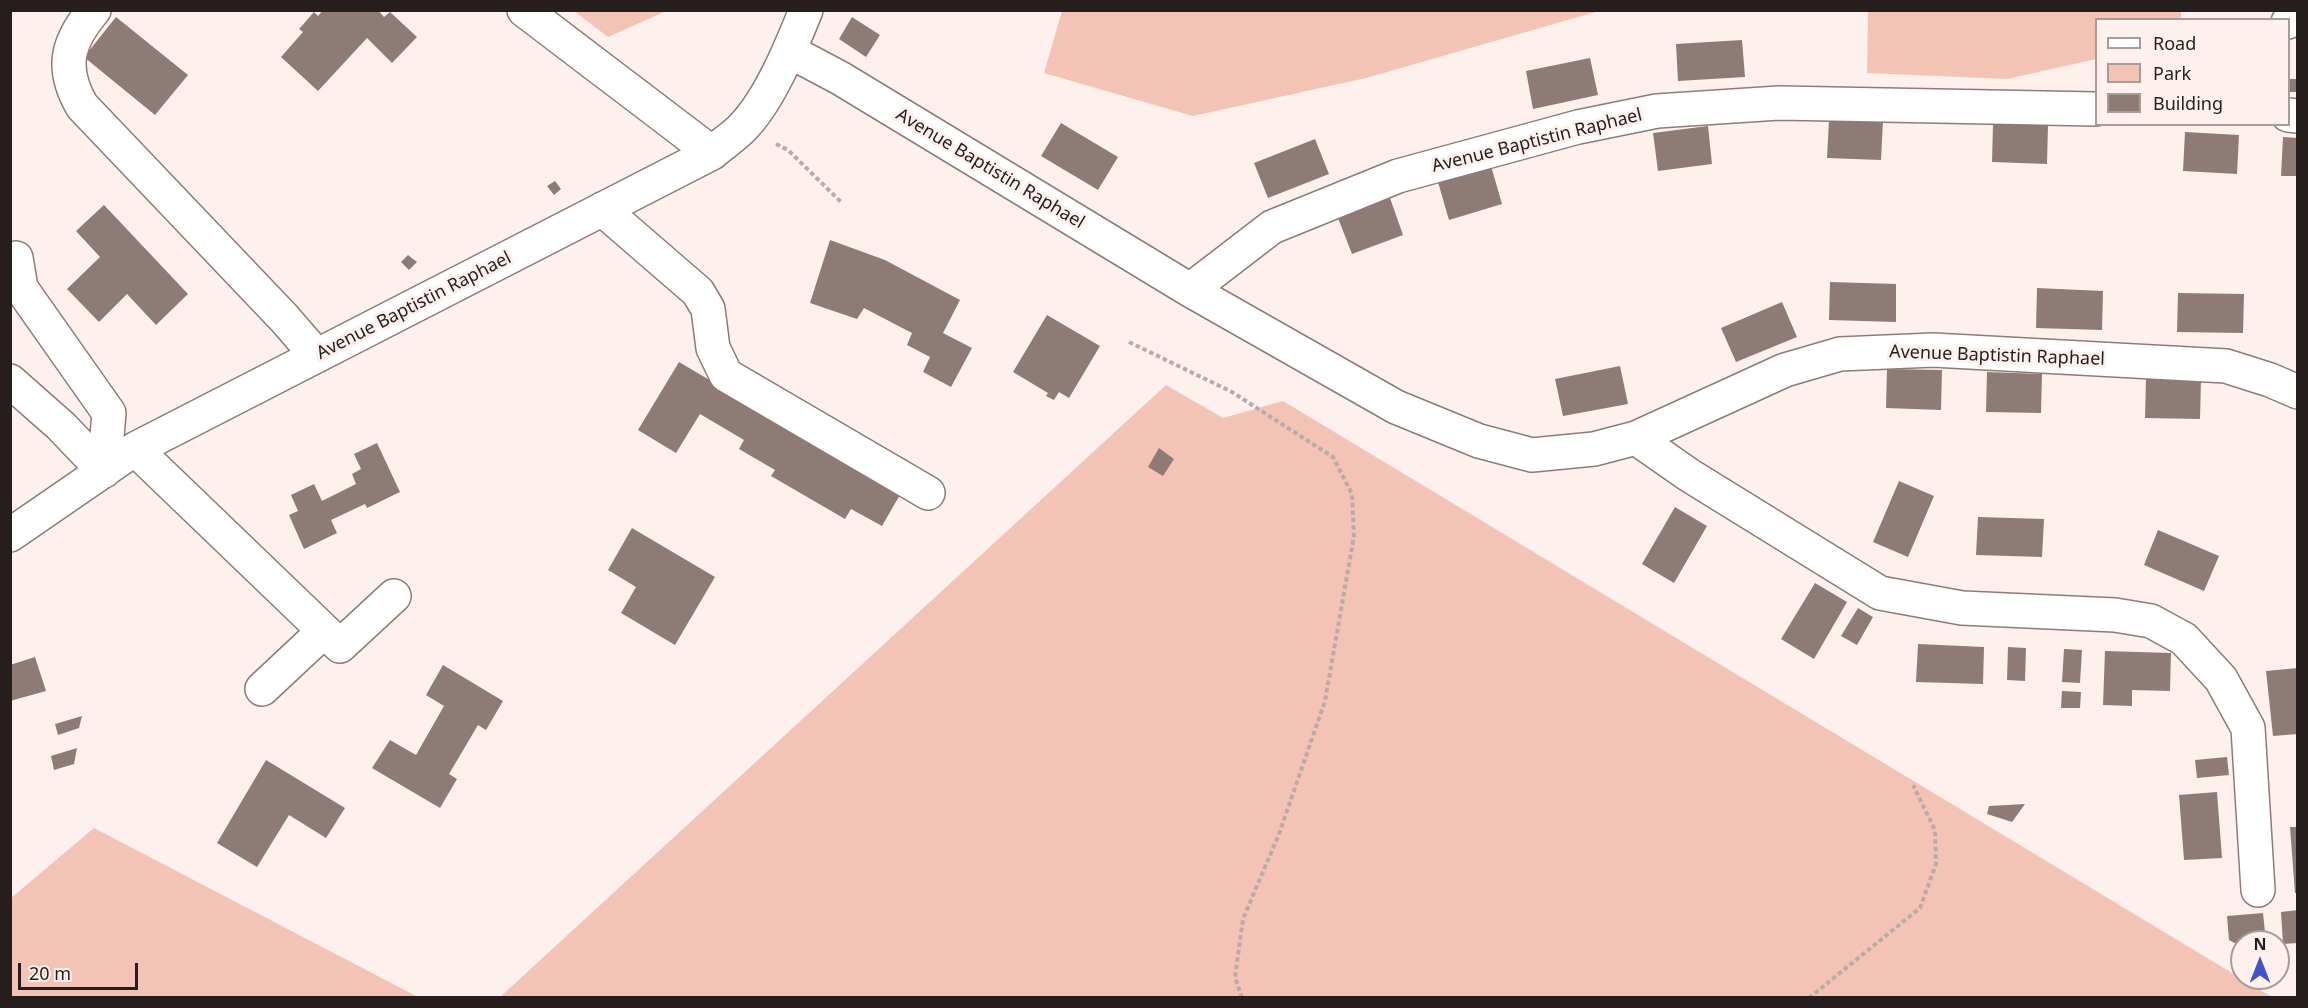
<!DOCTYPE html>
<html>
<head>
<meta charset="utf-8">
<style>
	body { margin:0 }
	#map { position:relative; width:2308px; height:1008px; overflow:hidden; background:#fef0ec; font-family:"Noto Sans",sans-serif }
	canvas { display:block }
	.frame { position:absolute; inset:0; border:12px solid #261e1c; pointer-events:none }
	.legend { position:absolute; left:2095px; top:18px; width:195px; height:108px; box-sizing:border-box; background:#fef0ec; border:2px solid #a89c99; margin:0; padding:8px 10px; list-style:none; font-size:18px; color:#261e1c }
	.legend li { display:flex; align-items:center; gap:12px; height:30px }
	.legend b { width:30px; border:2px solid #a89c99 }
	.north { position:absolute; left:2230px; top:930px; width:60px; height:60px; box-sizing:border-box; background:#fef0ec; border:2px solid #a89c99; border-radius:50%; rotate:0deg; font-size:16px; font-weight:700; line-height:24px; text-align:center; color:#261e1c }
	.north::after { content:''; display:block; margin:auto; width:21px; height:27px; background:#4352c6; clip-path:polygon(50% 0,100% 100%,50% 72%,0 100%) }
	.scale { position:absolute; left:18px; top:963px; width:120px; height:27px; box-sizing:border-box; border:3px solid #261e1c; border-top:0; padding-left:8px; font-size:18px; line-height:21px; white-space:nowrap; color:#261e1c; -webkit-text-stroke:4px #fef0ec; paint-order:stroke }
</style>
</head>
<body>
<div id="map">
<canvas width="2308" height="1008"></canvas>
<div class="frame"></div>
<ul class="legend">
<li><b style="height:8px;background:#fff"></b>Road</li>
<li><b style="height:16px;background:#f3c3b6"></b>Park</li>
<li><b style="height:16px;background:#8f7b76"></b>Building</li>
</ul>
<div class="north">N</div>
<div class="scale">20 m</div>
</div>
<script>
const context = document.querySelector('canvas').getContext('2d');
context.lineJoin = 'round';
function fillPath(path, color) {
  context.fillStyle = color;
  context.fill(path, 'evenodd');
}
function stroke(path, color, width, dash) {
  context.strokeStyle = color;
  context.lineWidth = width;
  context.lineCap = dash ? 'butt' : 'round';
  context.setLineDash(dash || []);
  context.stroke(path);
}
function drawText(font, color, halo, rows, align = 'center') {
  context.font = font + ' "Noto Sans",sans-serif';
  context.lineWidth = 6;
  context.setLineDash([]);
  context.textBaseline = 'middle';
  context.strokeStyle = halo;
  context.fillStyle = color;
  for (const [text, x, y, turn = 0] of rows) {
    context.save();
    context.translate(x, y);
    context.rotate((+turn || 0) * Math.PI / 180);
    context.textAlign = isNaN(turn) ? turn : align;
    if (halo) context.strokeText(text, 0, 0);
    context.fillText(text, 0, 0);
    context.restore();
  }
}
const green = new Path2D(`
	M 574,11 L 666,11 L 608,37 Z
	M 1062,11 L 1062,10 L 1599,11 L 1366,78 L 1193,116 L 1044,73 Z
	M 1868,11 L 2181,10 L 2181,19 L 2096,20 L 2096,59 L 2007,79 L 1867,73 Z
	M 1166,385 L 1223,418 L 1283,401 L 2272,997 L 499,998 Z
	M 94,828 L 418,997 L 11,997 L 11,898 Z`);
const building = new Path2D(`
	M 323,10 L 378,10 L 384,17 L 390,12 L 417,37 L 392,63 L 367,38 L 318,91 L 281,57 L 303,32 L 299,29 L 314,12 L 318,16 Z
	M 116,17 L 188,75 L 155,115 L 84,57 Z
	M 852,17 L 880,35 L 866,57 L 839,39 Z
	M 1742,40 L 1745,77 L 1678,81 L 1676,44 Z
	M 1590,58 L 1598,95 L 1533,109 L 1526,71 Z
	M 2289,79 L 2298,79 L 2298,92 L 2289,92 Z
	M 1829,120 L 1883,121 L 1881,160 L 1827,158 Z
	M 1061,123 L 1118,157 L 1098,190 L 1041,156 Z
	M 1993,124 L 2048,125 L 2047,164 L 1992,162 Z
	M 1708,126 L 1712,164 L 1658,171 L 1653,133 Z
	M 2185,132 L 2239,135 L 2237,174 L 2183,171 Z
	M 2283,137 L 2298,138 L 2298,176 L 2281,176 Z
	M 1315,139 L 1329,174 L 1268,198 L 1254,163 Z
	M 1491,166 L 1502,204 L 1449,220 L 1438,182 Z
	M 555,181 L 561,189 L 554,195 L 547,186 Z
	M 1390,198 L 1403,235 L 1352,254 L 1338,218 Z
	M 104,205 L 188,294 L 156,325 L 127,294 L 99,322 L 67,289 L 100,257 L 76,231 Z
	M 830,240 L 885,260 L 960,300 L 943,333 L 972,348 L 951,387 L 923,372 L 930,357 L 907,345 L 912,333 L 864,308 L 857,319 L 810,303 Z
	M 408,255 L 417,262 L 409,270 L 401,262 Z
	M 1830,282 L 1896,284 L 1896,322 L 1829,320 Z
	M 2037,288 L 2103,291 L 2102,330 L 2036,328 Z
	M 2178,293 L 2244,294 L 2243,333 L 2177,332 Z
	M 1782,302 L 1797,337 L 1736,362 L 1721,328 Z
	M 1047,315 L 1100,346 L 1069,398 L 1059,392 L 1054,400 L 1046,396 L 1048,393 L 1013,372 Z
	M 679,362 L 901,493 L 882,526 L 851,509 L 845,519 L 771,476 L 775,470 L 739,449 L 744,440 L 700,414 L 676,453 L 638,430 Z
	M 1620,366 L 1628,404 L 1563,416 L 1555,379 Z
	M 1887,369 L 1942,370 L 1941,410 L 1886,408 Z
	M 1987,372 L 2042,374 L 2041,413 L 1986,412 Z
	M 2146,378 L 2201,380 L 2200,419 L 2145,418 Z
	M 377,443 L 400,492 L 367,508 L 365,504 L 331,520 L 337,533 L 304,549 L 289,515 L 298,511 L 291,495 L 314,484 L 322,501 L 356,484 L 352,474 L 361,469 L 354,454 Z
	M 1159,448 L 1174,459 L 1163,476 L 1148,467 Z
	M 1899,481 L 1934,496 L 1908,557 L 1873,542 Z
	M 1675,507 L 1707,526 L 1674,583 L 1642,564 Z
	M 1978,517 L 2044,519 L 2042,557 L 1976,555 Z
	M 632,528 L 715,577 L 675,645 L 621,613 L 636,587 L 608,570 Z
	M 2158,530 L 2219,556 L 2204,591 L 2144,565 Z
	M 1815,583 L 1847,602 L 1814,659 L 1781,639 Z
	M 1858,608 L 1873,617 L 1857,645 L 1841,636 Z
	M 1918,644 L 1984,647 L 1983,684 L 1916,682 Z
	M 2008,647 L 2026,648 L 2025,681 L 2007,680 Z
	M 2064,649 L 2082,650 L 2080,683 L 2062,682 Z
	M 2105,651 L 2171,653 L 2170,691 L 2132,690 L 2132,706 L 2103,705 Z
	M 35,657 L 46,691 L 10,701 L 10,665 Z
	M 443,665 L 503,701 L 486,730 L 478,725 L 449,774 L 457,779 L 440,808 L 372,768 L 390,740 L 416,755 L 444,706 L 426,695 Z
	M 2298,668 L 2298,734 L 2273,736 L 2266,671 Z
	M 2062,691 L 2081,692 L 2080,708 L 2061,708 Z
	M 82,716 L 79,728 L 58,735 L 55,724 Z
	M 77,748 L 74,764 L 54,770 L 51,756 Z
	M 2227,757 L 2229,775 L 2197,778 L 2195,760 Z
	M 266,760 L 345,808 L 326,838 L 289,815 L 257,867 L 217,843 Z
	M 2217,792 L 2222,858 L 2184,860 L 2179,795 Z
	M 2025,804 L 2012,822 L 1987,814 L 1989,806 Z
	M 2290,827 L 2298,827 L 2298,893 L 2295,893 Z
	M 2298,910 L 2298,943 L 2283,944 L 2281,912 Z
	M 2263,913 L 2266,942 L 2242,942 L 2242,947 L 2229,940 L 2227,916 Z`);
const path = new Path2D(`
	M 776,144 L 788,150 L 842,203
	M 1129,342 L 1232,392 L 1333,457 L 1352,494 L 1354,536 L 1325,701 L 1279,834 L 1243,919 L 1235,977 L 1242,998
	M 1809,998 L 1920,908 L 1936,864 L 1935,830 L 1913,785`);
const minor = new Path2D(`
	M 94,10 C 67,42 60,68 82,106 L 284,318 L 317,356
	M 524,10 L 712,153
	M 2288,22 L 2298,15
	M 789,51 L 840,78 L 1190,290 L 1396,407 L 1479,441 L 1532,455 L 1594,449 L 1636,438 L 1785,370 L 1840,354 L 1933,350 L 2226,366 L 2270,380 L 2298,392
	M 2288,115 L 2298,116
	M 602,209 L 698,292 L 708,309 L 713,348 L 726,375 L 928,493
	M 1190,290 L 1272,227 L 1398,176 L 1578,127 L 1657,111 L 1779,103 L 2096,109
	M 10,381 L 61,426 L 104,471 L 109,413 L 21,288 L 16,258
	M 1636,438 L 1689,475 L 1880,593 L 1962,608 L 2115,615 L 2151,621 L 2184,639 L 2221,679 L 2248,728 L 2258,890
	M 135,449 L 340,646 L 394,596
	M 10,535 L 135,449 L 712,153 C 722,144 735,136 744,126 C 771,97 791,47 806,10
	M 262,689 L 324,631`);
const streetNames = [
	["Avenue Baptistin Raphael",1537,141,-14],
	["Avenue Baptistin Raphael",990,169,31],
	["Avenue Baptistin Raphael",414,306,-27],
	["Avenue Baptistin Raphael",1997,356,2]
];
fillPath(green, '#f3c3b6');
fillPath(building, '#8f7b76');
stroke(minor, '#8f7b76', 36);
stroke(path, '#b8aca9', 4, [4.5, 3]);
stroke(minor, '#fff', 33);
drawText('18px', '#261e1c', '#fef0ec', streetNames);
</script>
</body>
</html>
